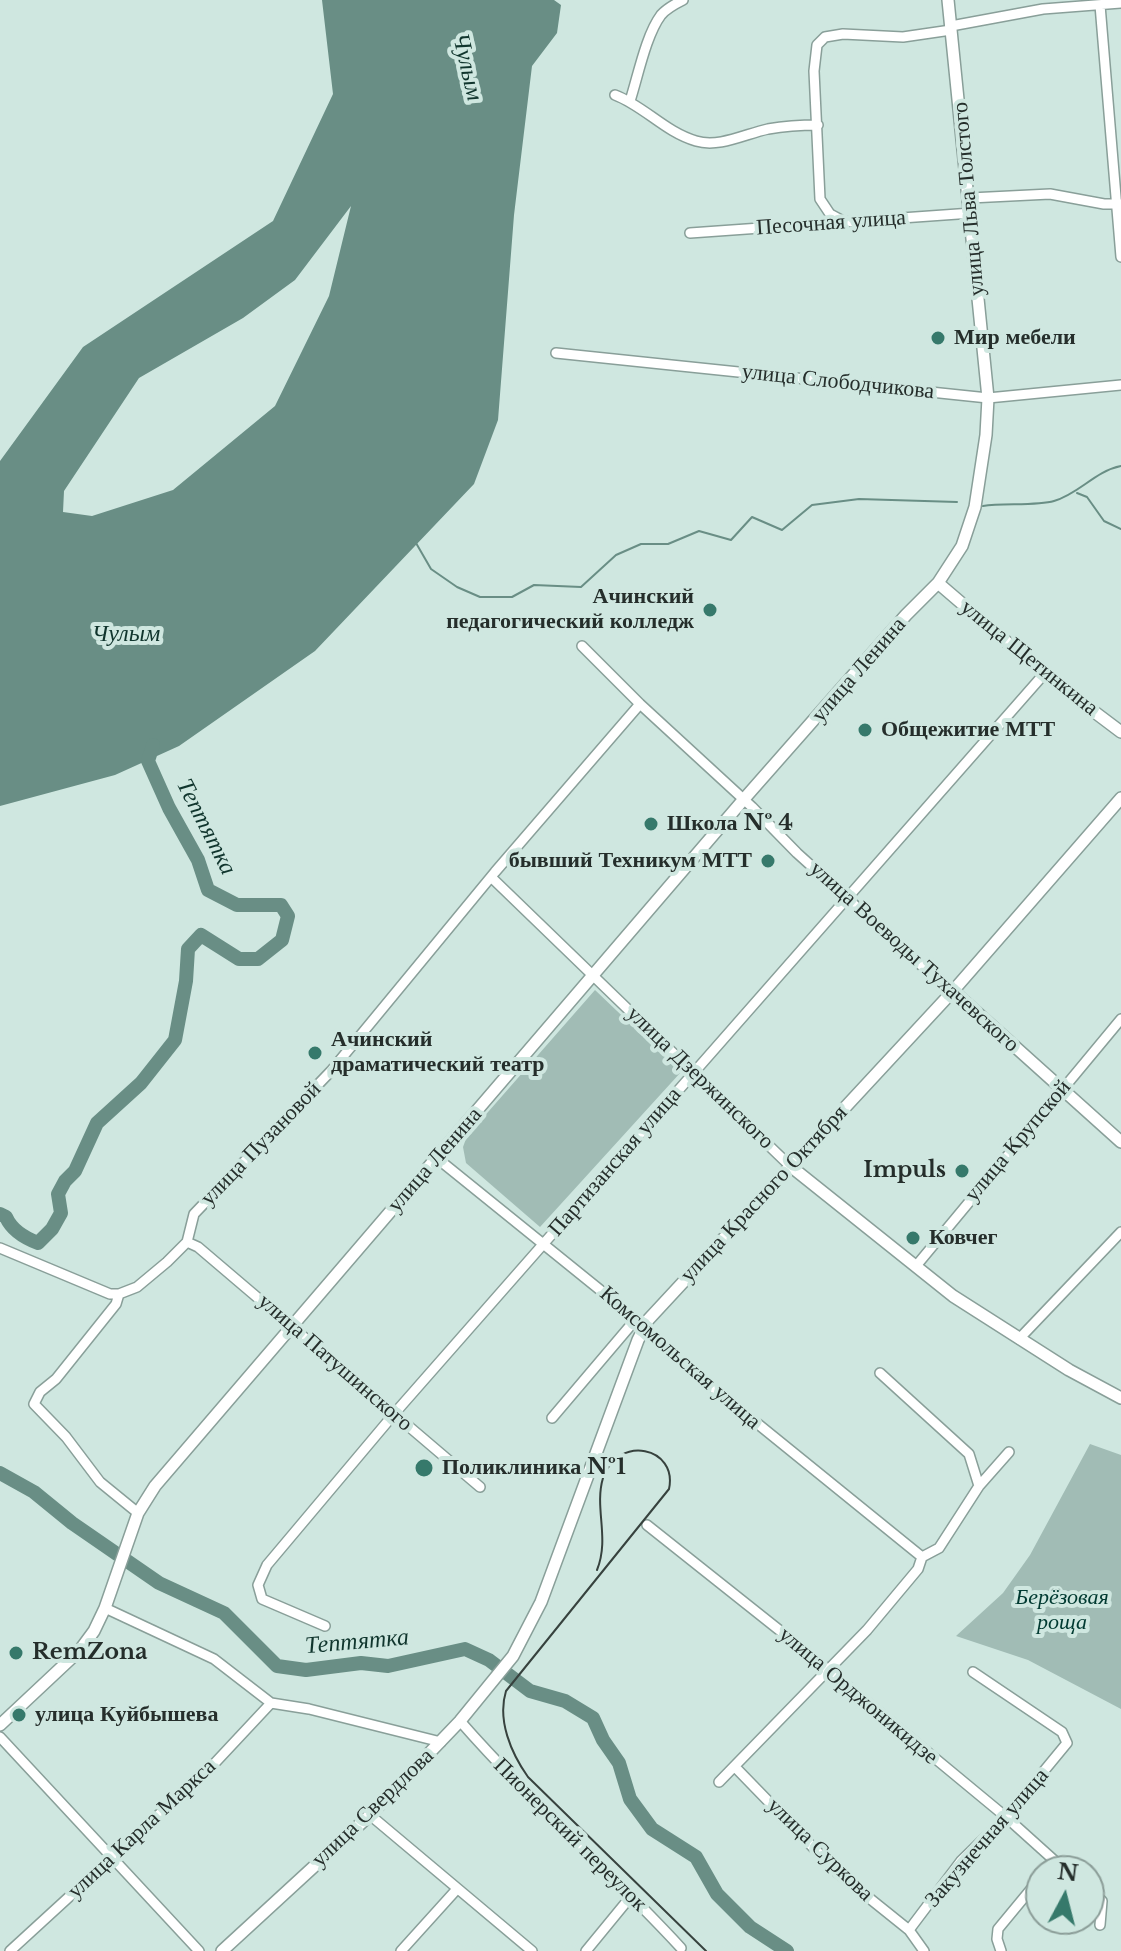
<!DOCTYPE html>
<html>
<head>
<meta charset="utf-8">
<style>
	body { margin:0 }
	#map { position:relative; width:1121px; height:1951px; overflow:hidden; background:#cfe7e0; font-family:"Libre Baskerville",serif }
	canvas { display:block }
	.north { position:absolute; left:1025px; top:1855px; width:80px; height:80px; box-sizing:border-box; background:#cfe7e0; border:2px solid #8b9d98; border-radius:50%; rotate:7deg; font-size:22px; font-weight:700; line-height:32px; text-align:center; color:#252e2b }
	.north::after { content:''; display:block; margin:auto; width:28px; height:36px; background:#36796b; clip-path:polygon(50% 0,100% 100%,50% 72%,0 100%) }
</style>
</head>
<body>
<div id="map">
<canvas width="1121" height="1951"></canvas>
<div class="north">N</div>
</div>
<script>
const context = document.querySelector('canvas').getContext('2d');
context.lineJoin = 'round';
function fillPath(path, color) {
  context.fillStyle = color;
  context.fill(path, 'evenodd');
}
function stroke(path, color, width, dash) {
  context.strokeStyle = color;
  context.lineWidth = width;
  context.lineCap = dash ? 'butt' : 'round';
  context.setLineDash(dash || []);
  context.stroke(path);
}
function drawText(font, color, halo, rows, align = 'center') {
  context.font = font + ' "Libre Baskerville",serif';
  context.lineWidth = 8;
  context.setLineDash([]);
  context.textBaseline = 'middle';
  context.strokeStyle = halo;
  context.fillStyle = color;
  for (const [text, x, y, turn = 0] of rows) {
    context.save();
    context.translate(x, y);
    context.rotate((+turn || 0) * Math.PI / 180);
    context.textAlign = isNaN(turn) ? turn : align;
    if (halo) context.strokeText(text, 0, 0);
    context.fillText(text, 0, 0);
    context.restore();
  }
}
const green = new Path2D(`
	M 595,990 L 681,1072 L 540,1227 L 466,1163 L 463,1147 L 467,1136 Z
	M 1090,1444 L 1121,1455 L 1121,1709 L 1028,1660 L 956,1636 L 1003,1593 L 1030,1555 Z`);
const water = new Path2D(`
	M 322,0 L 554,0 L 561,5 L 557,33 L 532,66 L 514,215 L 498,420 L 474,484 L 315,651 L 179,746 L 115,775 L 0,806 L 0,461 L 83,347 L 273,221 L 333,94 ZM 351,206 L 329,296 L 275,406 L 173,490 L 92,516 L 63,512 L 64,491 L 139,378 L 243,318 L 295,280 Z`);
const stream = new Path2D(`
	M 1077,493 L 1087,497 L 1104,521 L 1121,529
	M 983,506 C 1003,503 1037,506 1054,501 C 1079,494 1095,471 1121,466
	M 416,543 L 431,569 L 457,587 L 480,597 L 512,597 L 534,585 L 581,587 L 616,555 L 641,544 L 668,544 L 699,531 L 731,540 L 752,517 L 782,530 L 812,505 L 859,499 L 957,502`);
const river = new Path2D(`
	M 0,1214 L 6,1217 C 12,1231 25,1238 38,1243 L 52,1229 L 61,1213 L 58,1194 L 65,1181 L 75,1171 L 97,1123 L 141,1083 L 175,1040 L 186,981 L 188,949 L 201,935 L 239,959 L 258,959 L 282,940 L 288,916 L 281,905 L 237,905 L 208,890 L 198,860 L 169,808 L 148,761 L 153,745
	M 0,1473 L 34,1492 L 72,1523 L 159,1583 L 224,1613 L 277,1666 L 306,1670 L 361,1663 L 388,1666 L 465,1649 L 489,1660 L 530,1691 L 565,1701 L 593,1718 L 603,1740 L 619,1763 L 630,1799 L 652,1829 L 696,1857 L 717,1894 L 750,1927 L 787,1951`);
const minor = new Path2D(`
	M 1100,5 L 1121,257
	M 951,26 L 1043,9 L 1121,3
	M 615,95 C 644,106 665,132 696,141 C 719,148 745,134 768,129 C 785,126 801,125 818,125
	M 630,101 C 638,76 646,35 661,15 C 667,8 675,4 683,0
	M 970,198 L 1050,194 L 1104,204 L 1121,204
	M 843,221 L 830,214 L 820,199 L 814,71 L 817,45 L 825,37 L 843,34 L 903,37 L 951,30
	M 690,233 L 972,213
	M 556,353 L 988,398 L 1121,385
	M 582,646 L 640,704 L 752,807 L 797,853 L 942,984 L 953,991
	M 491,877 L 789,1165
	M 438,1159 L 636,1319 L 642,1330 L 922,1557
	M 187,1242 L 198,1247 L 480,1487
	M 0,1248 L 110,1294 L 119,1294 L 137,1287 L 167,1262 L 187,1242 L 194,1214 L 331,1071 L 495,872 L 640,704
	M 916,1266 L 1121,1019
	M 119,1294 L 116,1304 L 56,1379 L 40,1392 L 34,1404 L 66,1437 L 100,1482 L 138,1513
	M 1019,1339 L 1121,1232
	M 880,1373 L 969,1454 L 979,1486
	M 552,1418 L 636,1319
	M 647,1525 L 798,1645 L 1006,1817 L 1066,1871
	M 105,1608 L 214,1659 L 271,1703 L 309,1709 L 441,1742
	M 325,1626 L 262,1599 L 258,1585 L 267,1565 L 394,1414 L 1044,674
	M 460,1721 C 530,1801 609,1870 681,1948
	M 0,1737 L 199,1951
	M 735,1767 L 838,1873 L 909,1930 L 924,1951
	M 719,1782 L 867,1630 L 918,1569 L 922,1557 L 939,1548 L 979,1486 L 1009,1452
	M 370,1815 L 532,1951
	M 1089,1889 L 1102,1901 L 1100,1925
	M 909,1930 L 961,1861 L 1006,1817 L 1067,1743 L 1062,1732 L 973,1672
	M 10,1951 L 213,1765 L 271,1703
	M 401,1951 L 457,1889
	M 586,1951 L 632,1895
	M 1001,1951 L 997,1939 L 998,1929 L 1041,1877`);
const major = new Path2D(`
	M 938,583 L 1044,674 L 1121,732
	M 953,991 L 1121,1142
	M 789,1165 L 953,1296 L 1069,1370 L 1121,1398
	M 0,1725 L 80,1650 L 94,1631 L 105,1608 L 138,1513 L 155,1486 L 744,799 L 906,615 L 938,583 L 962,546 L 975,507 L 986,435 L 988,398 L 948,0
	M 222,1951 L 370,1815 L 460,1721 L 513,1656 L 541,1602 L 638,1340 L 648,1320 L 953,991 L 1121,798`);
const tram = new Path2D(`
	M 597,1570 C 610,1538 594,1508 603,1478 C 618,1434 678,1447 669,1489 L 506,1691 C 497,1720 511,1753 528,1777 L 706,1951`);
const markers = [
	[938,338,8,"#36796b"],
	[710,610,8,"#36796b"],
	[865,730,8,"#36796b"],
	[651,824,8,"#36796b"],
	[768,861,8,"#36796b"],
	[315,1053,8,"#36796b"],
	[962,1171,8,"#36796b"],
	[913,1238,8,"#36796b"],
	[424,1468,10,"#36796b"],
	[16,1653,8,"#36796b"],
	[19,1715,8,"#36796b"]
];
const streetNames = [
	["улица Льва Толстого",969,199,-95],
	["Песочная улица",831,223,-4],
	["улица Слободчикова",838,382,6],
	["улица Щетинкина",1029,658,39],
	["улица Ленина",859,670,-49],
	["улица Воеводы Тухачевского",914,957,42],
	["улица Дзержинского",700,1078,44],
	["улица Крупской",1018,1141,-50],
	["улица Пузановой",261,1144,-46],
	["улица Ленина",435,1160,-49],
	["Партизанская улица",615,1162,-49],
	["улица Красного Октября",764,1194,-47],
	["Комсомольская улица",680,1358,41],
	["улица Патушинского",335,1363,41],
	["улица Орджоникидзе",858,1696,40],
	["улица Свердлова",373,1808,-44],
	["улица Карла Маркса",142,1829,-43],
	["Пионерский переулок",570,1835,45],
	["Закузнечная улица",987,1838,-49],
	["улица Суркова",820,1850,44]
];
const poiNames = [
	["Мир мебели",954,338],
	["Ачинский",694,597,"right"],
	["педагогический колледж",694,622,"right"],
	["Общежитие МТТ",881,730],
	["Школа № 4",667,824],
	["бывший Техникум МТТ",752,861,"right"],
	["Ачинский",331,1040],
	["драматический театр",331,1065],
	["Impuls",946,1171,"right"],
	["Ковчег",929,1238],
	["Поликлиника №1",442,1468],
	["RemZona",32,1653],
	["улица Куйбышева",35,1715]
];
const parkNames = [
	["Берёзовая",1062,1598],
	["роща",1062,1623]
];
const waterNames = [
	["Чулым",467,67,77],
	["Чулым",126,634],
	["Тептятка",206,827,63],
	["Тептятка",357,1642,-5]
];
fillPath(green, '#a1bcb5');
fillPath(water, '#698e85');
stroke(stream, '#698e85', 2);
stroke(river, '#698e85', 14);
stroke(minor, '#899f99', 12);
stroke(major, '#899f99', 14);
stroke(minor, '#fff', 9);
stroke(major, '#fff', 11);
stroke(tram, '#37423e', 2);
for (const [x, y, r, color] of markers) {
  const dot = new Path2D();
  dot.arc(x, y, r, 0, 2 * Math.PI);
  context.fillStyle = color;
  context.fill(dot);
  stroke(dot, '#cfe7e0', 3);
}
drawText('22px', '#252e2b', '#cfe7e0', streetNames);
drawText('bold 22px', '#252e2b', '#cfe7e0', poiNames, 'left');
drawText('italic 22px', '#003a31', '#cfe7e0', parkNames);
drawText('italic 24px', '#10352d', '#cfe7e0', waterNames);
</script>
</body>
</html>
